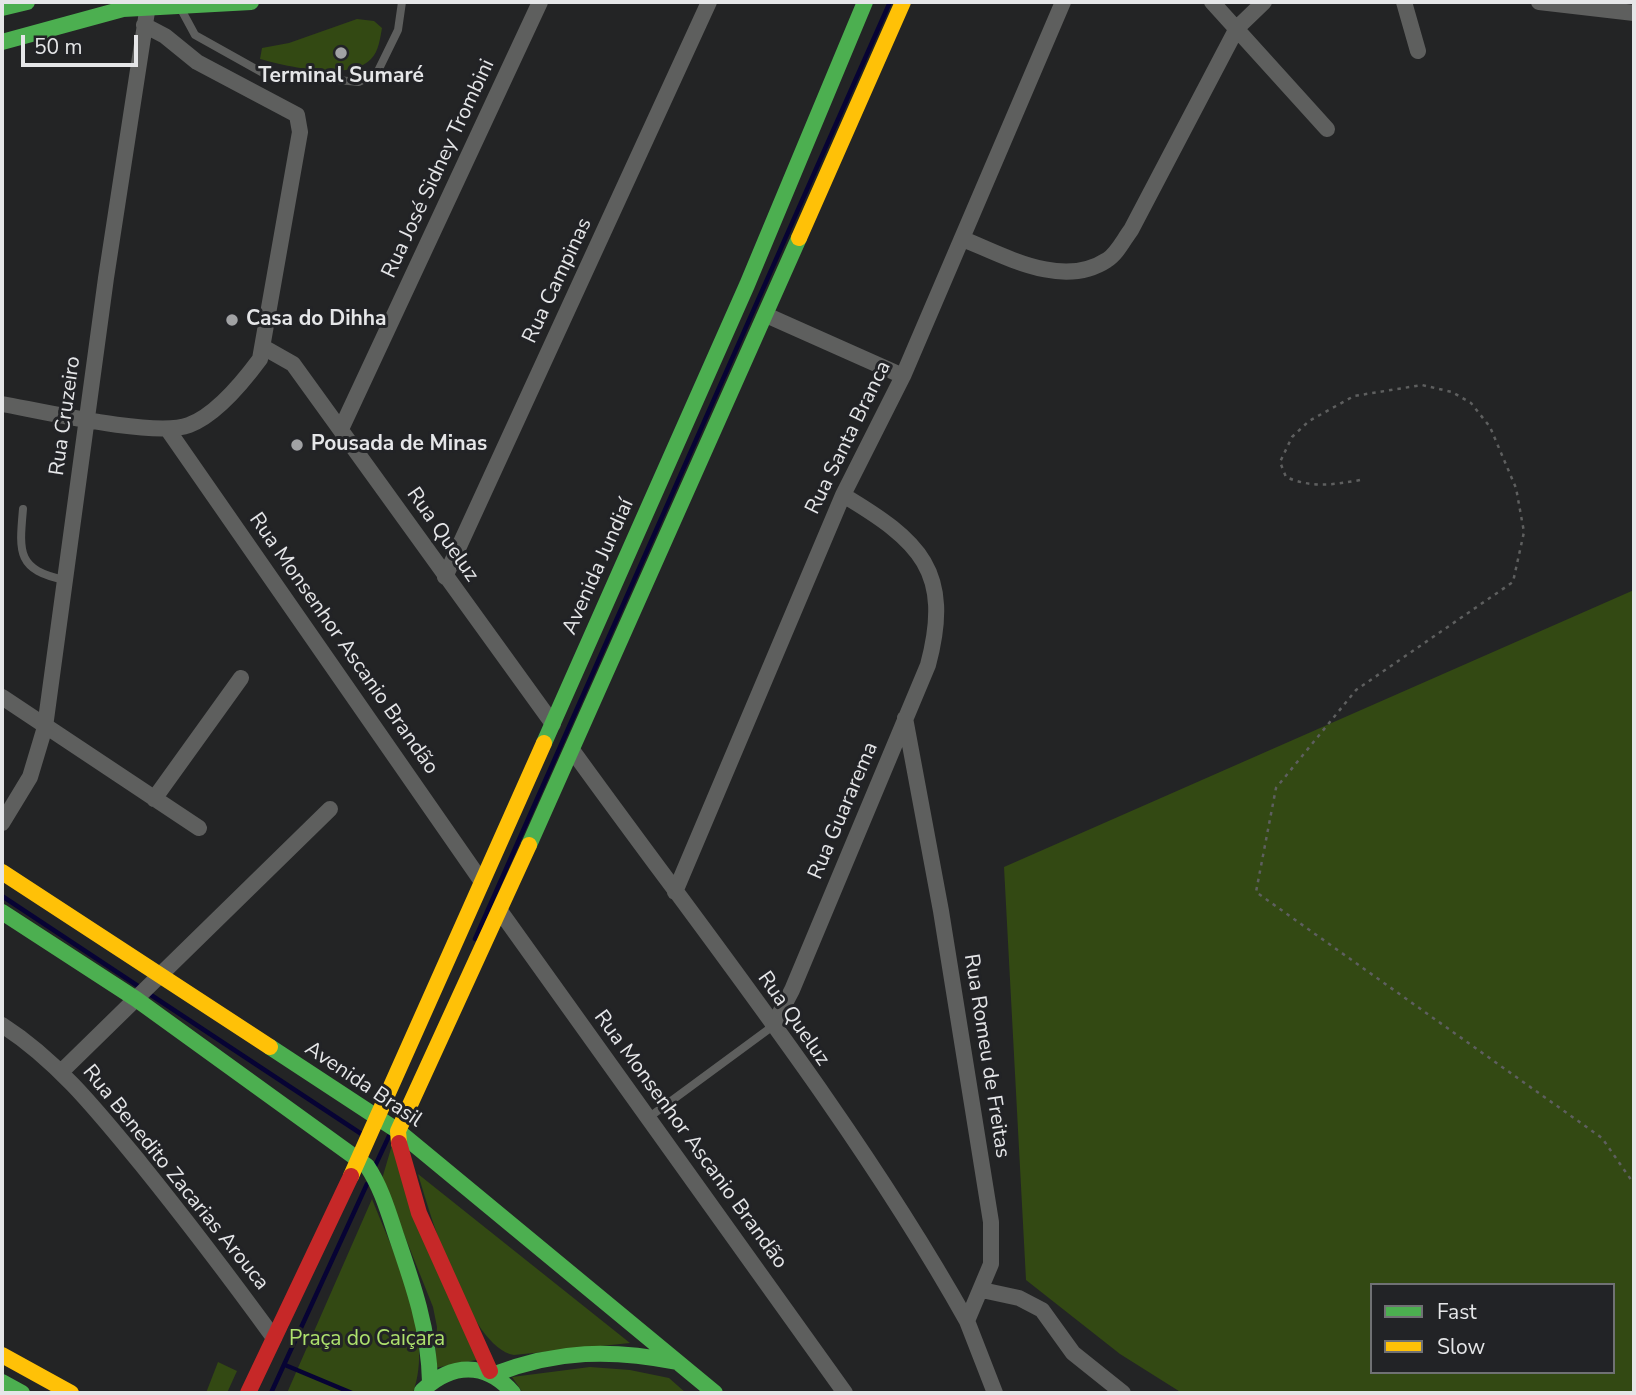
<!DOCTYPE html>
<html>
<head>
<meta charset="utf-8">
<style>
	body { margin:0 }
	#map { position:relative; width:1636px; height:1395px; overflow:hidden; background:#232425; font-family:"Nunito Sans",sans-serif }
	canvas { display:block }
	.frame { position:absolute; inset:0; border:4px solid #e5e6e8; pointer-events:none }
	.legend { position:absolute; left:1370px; top:1283px; width:245px; height:91px; box-sizing:border-box; background:#222326; border:2px solid #707174; margin:0; padding:9px 12px; list-style:none; font-size:21px; color:#e5e6e8 }
	.legend li { display:flex; align-items:center; gap:14px; height:35px }
	.legend b { width:35px; border:2px solid #707174 }
	.scale { position:absolute; left:21px; top:35px; width:117px; height:32px; box-sizing:border-box; border:4px solid #e5e6e8; border-top:0; padding-left:9px; font-size:21px; line-height:24px; white-space:nowrap; color:#e5e6e8; -webkit-text-stroke:5px #222326; paint-order:stroke }
</style>
</head>
<body>
<div id="map">
<canvas width="1636" height="1395"></canvas>
<div class="frame"></div>
<ul class="legend">
<li><b style="height:9px;background:#4caf50"></b>Fast</li>
<li><b style="height:9px;background:#ffc107"></b>Slow</li>
</ul>
<div class="scale">50 m</div>
</div>
<script>
const context = document.querySelector('canvas').getContext('2d');
context.lineJoin = 'round';
function fillPath(path, color) {
  context.fillStyle = color;
  context.fill(path, 'evenodd');
}
function stroke(path, color, width, dash) {
  context.strokeStyle = color;
  context.lineWidth = width;
  context.lineCap = dash ? 'butt' : 'round';
  context.setLineDash(dash || []);
  context.stroke(path);
}
function drawText(font, color, halo, rows, align = 'center') {
  context.font = font + ' "Nunito Sans",sans-serif';
  context.lineWidth = 6;
  context.setLineDash([]);
  context.textBaseline = 'middle';
  context.strokeStyle = halo;
  context.fillStyle = color;
  for (const [text, x, y, turn = 0] of rows) {
    context.save();
    context.translate(x, y);
    context.rotate((+turn || 0) * Math.PI / 180);
    context.textAlign = isNaN(turn) ? turn : align;
    if (halo) context.strokeText(text, 0, 0);
    context.fillText(text, 0, 0);
    context.restore();
  }
}
const green = new Path2D(`
	M 357,19 L 374,21 L 382,28 C 380,38 379,51 371,59 C 350,82 286,66 260,59 L 262,48 L 289,43 Z
	M 1634,590 L 1634,1393 L 1182,1393 L 1120,1354 L 1026,1280 L 1004,867 ZM 1372,1285 L 1613,1285 L 1613,1372 L 1372,1372 Z
	M 392,1145 L 481,1359 L 435,1368 L 437,1327 L 433,1307 L 382,1179 Z
	M 418,1174 L 630,1343 L 514,1355 C 469,1348 430,1214 418,1174 Z
	M 372,1199 C 394,1255 435,1333 413,1393 L 287,1393 Z
	M 218,1362 L 237,1371 L 227,1393 L 206,1393 Z
	M 590,1367 L 630,1370 L 669,1378 L 686,1393 L 523,1393 L 512,1377 Z`);
const stream = new Path2D(`
	M 2,896 L 141,988
	M 475,939 L 890,2
	M 148,993 L 363,1135
	M 375,1166 L 389,1136
	M 285,1365 L 352,1393
	M 271,1393 L 367,1184`);
const path = new Path2D(`
	M 1360,480 C 1333,485 1311,488 1286,477 L 1280,462 L 1292,437 L 1309,421 L 1354,396 L 1422,385 L 1452,392 L 1471,403 L 1490,427 L 1516,488 L 1524,532 L 1513,582 L 1356,690 L 1276,788 L 1256,892 L 1602,1138 L 1634,1184`);
const lane = new Path2D(`
	M 182,11 L 195,35 L 263,73 L 359,82 L 377,73 L 398,30 L 402,2
	M 23,509 C 19,553 17,570 65,580
	M 648,1118 L 773,1026`);
const street = new Path2D(`
	M 1212,2 L 1327,129
	M 1404,2 L 1418,51
	M 1539,2 L 1634,13
	M 963,239 C 1007,257 1063,289 1107,260 C 1117,254 1124,239 1131,230 L 1237,28 L 1264,2
	M 766,315 L 903,376
	M 263,347 L 293,364 L 553,724
	M 2,404 C 41,411 156,438 189,425 C 216,415 243,382 260,359 L 300,132 L 297,115 L 197,62 L 165,36 L 144,25
	M 341,429 L 540,2
	M 168,430 L 482,882
	M 445,577 L 709,2
	M 2,697 L 199,828
	M 905,718 L 941,911 L 991,1222 L 991,1264 L 967,1321 L 995,1393
	M 572,750 C 707,937 854,1120 967,1321
	M 154,799 L 241,678
	M 2,823 L 30,777 L 45,727 L 106,278 L 148,5
	M 675,892 L 843,495 L 903,376 L 1063,2
	M 500,911 L 845,1393
	M 2,1025 C 58,1061 99,1113 141,1164 C 187,1221 231,1279 274,1338
	M 773,1026 L 792,990 L 928,665 C 953,571 920,541 843,495
	M 62,1071 L 330,809
	M 982,1290 L 1019,1298 L 1042,1310 L 1073,1353 L 1123,1393`);
const fast = new Path2D(`
	M 2,8 L 27,2
	M 2,42 L 123,9 L 251,2
	M 544,743 L 747,285 L 865,2
	M 529,845 L 799,238
	M 2,912 L 136,999 L 367,1166 C 381,1187 388,1211 396,1235 C 413,1284 429,1330 430,1382
	M 270,1047 L 398,1131 L 715,1393
	M 495,1374 C 557,1350 612,1349 677,1362
	M 2,1382 L 22,1393
	M 422,1391 C 451,1363 486,1361 513,1393`);
const slow = new Path2D(`
	M 799,238 L 903,2
	M 2,872 L 270,1047
	M 399,1143 L 398,1131 L 529,845
	M 351,1176 L 544,743
	M 2,1355 L 71,1393`);
const jam = new Path2D(`
	M 399,1143 L 419,1213 L 490,1371
	M 248,1393 L 351,1176`);
const markers = [
	[341,53,7,"#a1a2a4"],
	[232,320,7,"#a1a2a4"],
	[297,445,7,"#a1a2a4"]
];
const poiNames = [
	["Terminal Sumaré",341,77,"center"],
	["Casa do Dihha",246,320],
	["Pousada de Minas",311,445]
];
const streetNames = [
	["Rua José Sidney Trombini",439,169,-65],
	["Rua Campinas",558,281,-65],
	["Rua Cruzeiro",66,416,-82],
	["Rua Santa Branca",849,438,-64],
	["Rua Queluz",442,535,55],
	["Avenida Jundiaí",599,567,-66],
	["Rua Monsenhor Ascanio Brandão",343,644,55],
	["Rua Guararema",844,811,-67],
	["Rua Queluz",793,1019,55],
	["Rua Romeu de Freitas",986,1056,81],
	["Avenida Brasil",363,1085,34],
	["Rua Monsenhor Ascanio Brandão",690,1140,54],
	["Rua Benedito Zacarias Arouca",175,1178,51]
];
const parkNames = [
	["Praça do Caiçara",367,1340]
];
fillPath(green, '#334913');
stroke(stream, '#070334', 4.5);
stroke(path, '#5e5f5f', 2.5, [3.5, 5]);
stroke(lane, '#5e5f5e', 8);
stroke(street, '#5e5f5e', 16);
stroke(fast, '#4caf50', 16);
stroke(slow, '#ffc107', 16);
stroke(jam, '#c62828', 16);
for (const [x, y, r, color] of markers) {
  const dot = new Path2D();
  dot.arc(x, y, r, 0, 2 * Math.PI);
  context.fillStyle = color;
  context.fill(dot);
  stroke(dot, '#222326', 2.5);
}
drawText('bold 21px', '#e5e6e8', '#222326', poiNames, 'left');
drawText('21px', '#e5e6e8', '#222326', streetNames);
drawText('21px', '#aee26d', '#222326', parkNames);
</script>
</body>
</html>
